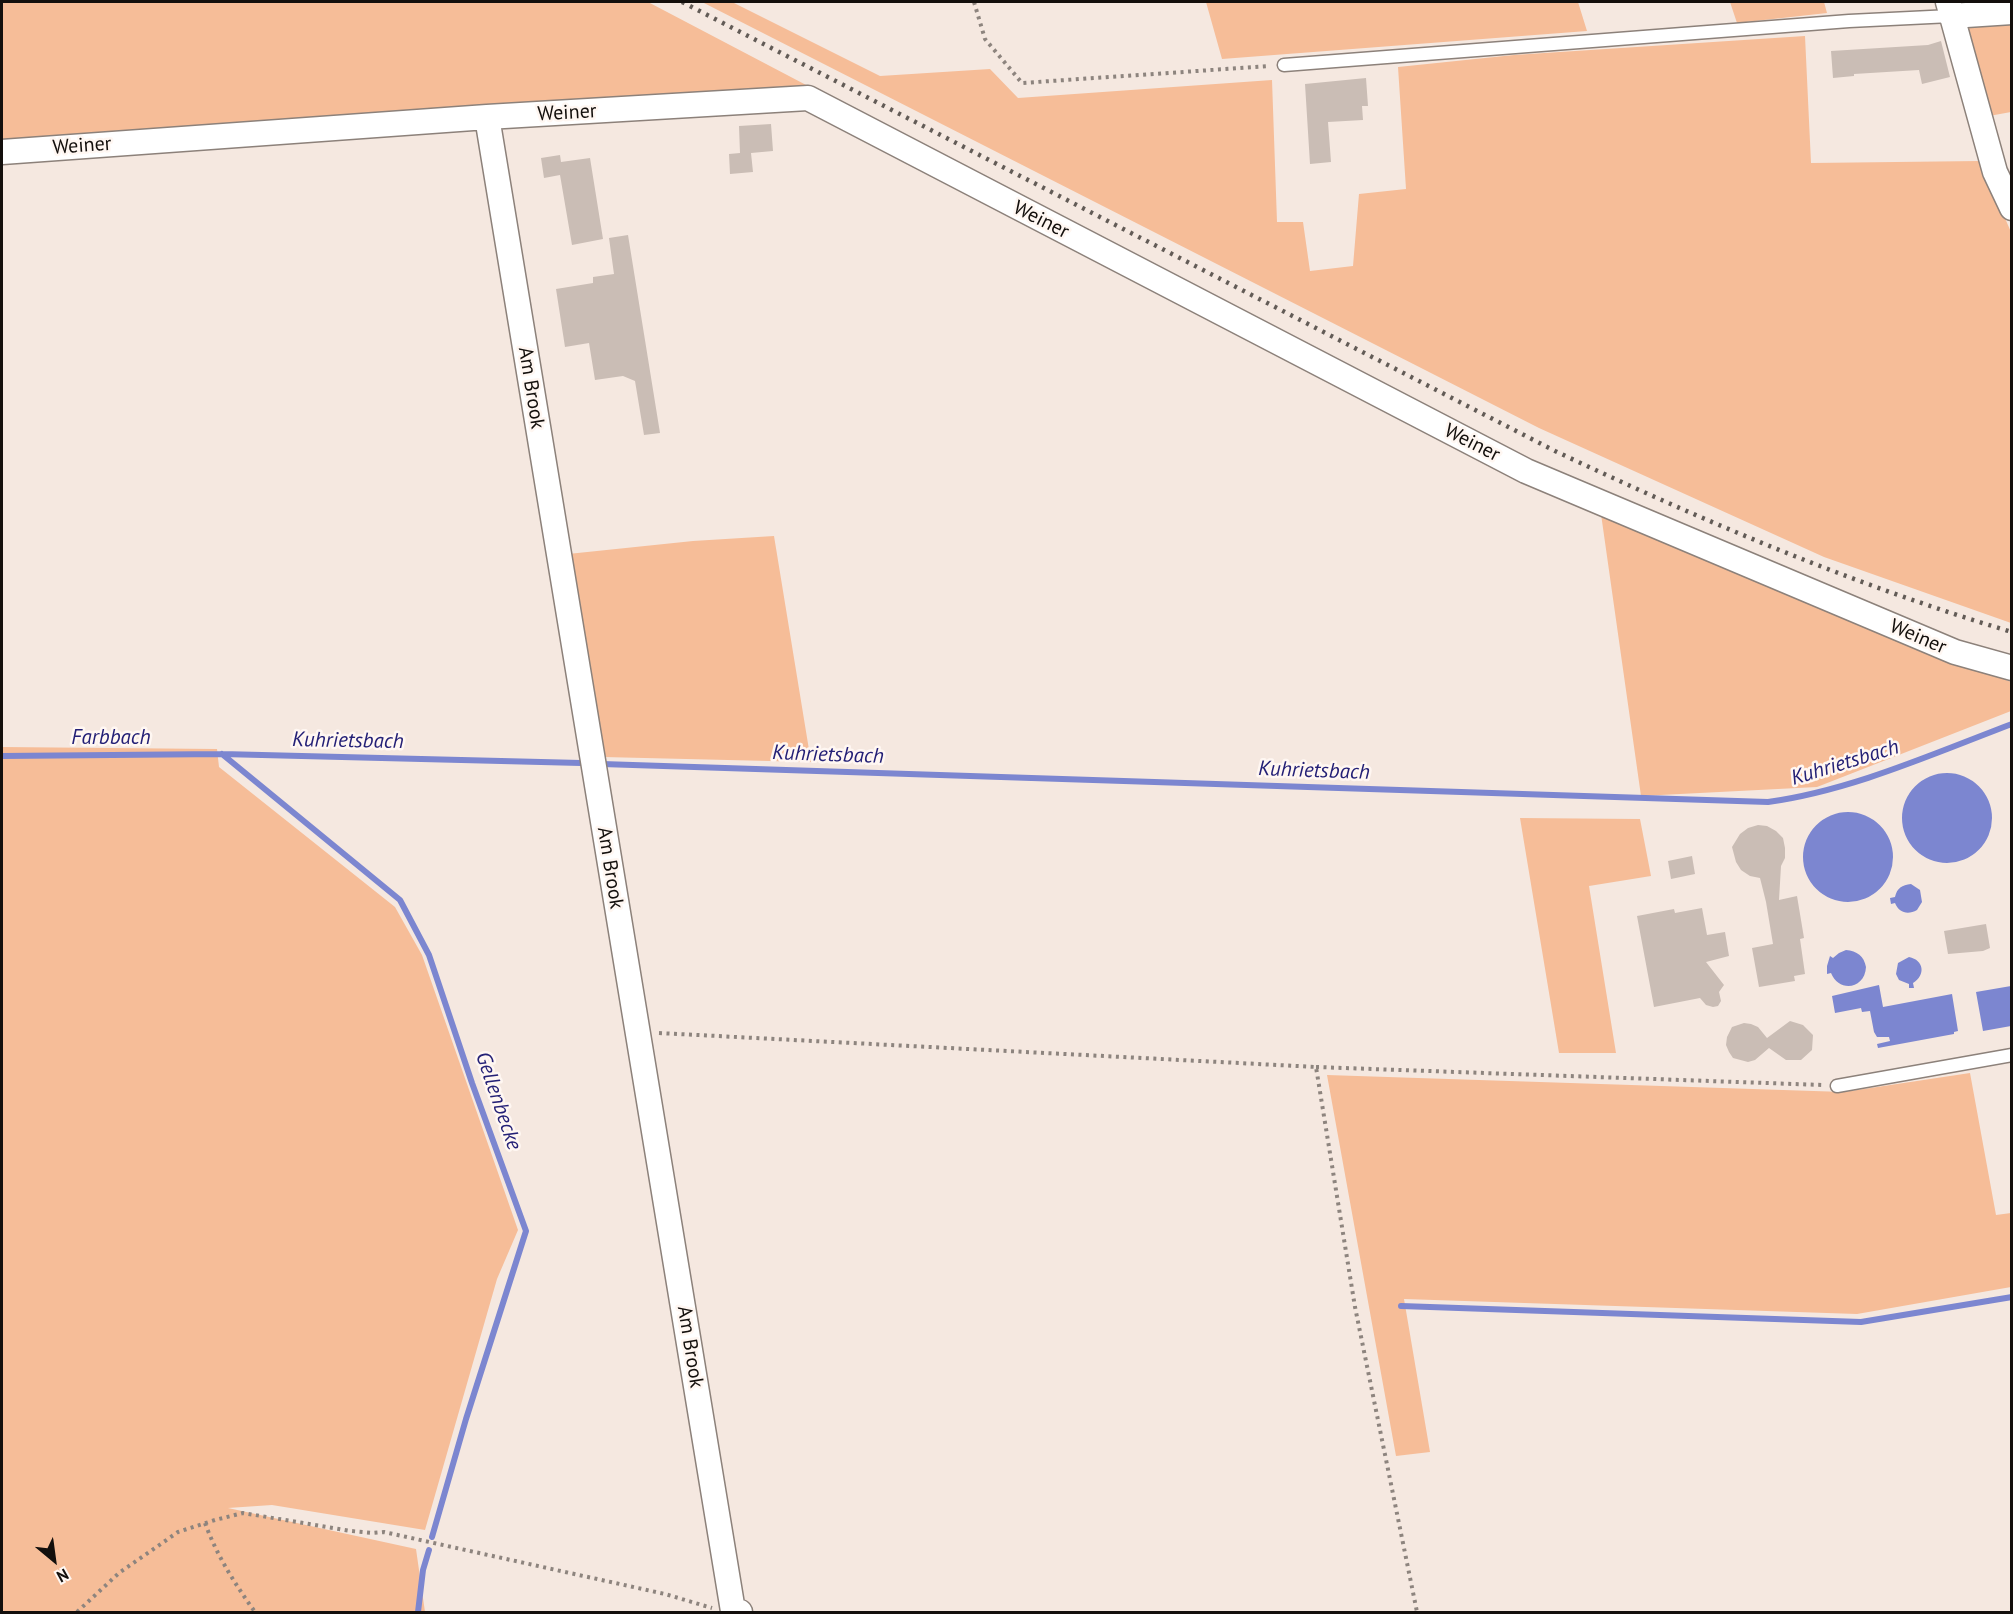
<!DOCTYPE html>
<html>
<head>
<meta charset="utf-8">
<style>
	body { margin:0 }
	#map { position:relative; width:2013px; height:1614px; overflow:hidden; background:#f5e8e0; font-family:"PT Sans",sans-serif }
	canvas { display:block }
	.frame { position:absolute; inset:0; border:3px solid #130f0c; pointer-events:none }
	.north { position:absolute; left:24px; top:1530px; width:60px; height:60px; -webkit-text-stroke:4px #fff7f2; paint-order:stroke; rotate:151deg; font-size:16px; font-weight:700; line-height:24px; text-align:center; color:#130f0c }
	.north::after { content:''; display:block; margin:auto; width:21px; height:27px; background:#130f0c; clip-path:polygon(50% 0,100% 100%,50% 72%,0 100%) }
</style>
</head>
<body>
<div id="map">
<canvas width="2013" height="1614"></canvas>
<div class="frame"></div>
<div class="north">N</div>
</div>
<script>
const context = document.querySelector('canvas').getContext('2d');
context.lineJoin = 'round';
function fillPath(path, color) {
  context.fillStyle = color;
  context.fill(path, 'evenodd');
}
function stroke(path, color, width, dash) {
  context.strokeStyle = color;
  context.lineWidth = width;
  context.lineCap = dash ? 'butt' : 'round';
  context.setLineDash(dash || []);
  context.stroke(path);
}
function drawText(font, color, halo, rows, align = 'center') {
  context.font = font + ' "PT Sans",sans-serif';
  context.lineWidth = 5;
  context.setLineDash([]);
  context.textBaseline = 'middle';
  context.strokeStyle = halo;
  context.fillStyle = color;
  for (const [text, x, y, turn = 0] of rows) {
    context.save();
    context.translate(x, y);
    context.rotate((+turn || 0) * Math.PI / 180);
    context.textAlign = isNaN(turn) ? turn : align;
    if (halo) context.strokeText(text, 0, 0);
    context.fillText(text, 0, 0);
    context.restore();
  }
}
const green = new Path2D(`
	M 2,2 L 648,2 L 808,86 L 2,143 Z
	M 702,2 L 732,2 L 880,76 L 990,69 L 1018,98 L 1272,80 L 1277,222 L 1303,222 L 1310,271 L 1353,266 L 1359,194 L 1406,189 L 1398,67 L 1514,55 L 1805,36 L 1811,163 L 1980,161 L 2011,232 L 2011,623 L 1824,557 L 1539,428 Z
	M 1206,2 L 1578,2 L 1587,31 L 1222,59 Z
	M 1730,2 L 1824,2 L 1827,13 L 1737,23 Z
	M 2011,20 L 2011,112 L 1989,116 L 1964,23 Z
	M 1601,514 L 1933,653 L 2011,682 L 2011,711 L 1817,787 L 1641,796 Z
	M 774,536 L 811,762 L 603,757 L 568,554 L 693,541 Z
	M 2,747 L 217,749 L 219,767 L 395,907 L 422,955 L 518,1230 L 497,1279 L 425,1530 L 272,1505 L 228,1508 L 416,1549 L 425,1612 L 2,1612 Z
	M 1520,818 L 1640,819 L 1651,876 L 1589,886 L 1616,1053 L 1559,1053 Z
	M 1970,1073 L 1996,1215 L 2011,1213 L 2011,1287 L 1857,1314 L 1404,1299 L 1430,1452 L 1396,1456 L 1327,1075 L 1844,1092 Z`);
const water = new Path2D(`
	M1902 818a45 45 0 1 1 90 0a45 45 0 1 1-90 0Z
	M1803 857a45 45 0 1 1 90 0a45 45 0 1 1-90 0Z
	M 1911,884 L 1920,890 L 1922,902 L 1917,910 C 1908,915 1899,913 1895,903 L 1891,904 L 1890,898 L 1895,897 C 1897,888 1902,885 1911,884 Z
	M 1846,950 C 1857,951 1864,956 1866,967 C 1865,989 1839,993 1831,973 L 1827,974 L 1827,966 L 1830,956 L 1833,958 L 1839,953 Z
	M 1909,957 C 1924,960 1926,975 1913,983 L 1914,988 L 1909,988 L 1909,984 L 1899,980 L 1896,974 L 1898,963 Z
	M 1879,985 L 1883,1007 L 1952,994 L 1958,1031 L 1954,1032 L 1954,1034 L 1878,1048 L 1877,1044 L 1890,1041 L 1889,1037 L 1877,1037 L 1874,1032 L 1870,1011 L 1862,1012 L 1861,1008 L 1835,1013 L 1832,996 Z
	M 2011,986 L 2011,1026 L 1983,1031 L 1976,992 Z`);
const stream = new Path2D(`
	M 222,754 L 400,900 L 429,955 L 472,1083 L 526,1231 L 466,1419 L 432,1537
	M 2,756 L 222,754 L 581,763
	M 602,764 L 1768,802 C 1853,790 1932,754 2012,724
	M 1401,1306 L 1861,1322 L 2012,1297
	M 418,1612 L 423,1570 L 429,1550`);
const building = new Path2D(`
	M 1941,41 L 1950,77 L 1922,84 L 1919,70 L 1854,74 L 1854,76 L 1833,78 L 1831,51 L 1928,45 Z
	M 1366,78 L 1368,106 L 1362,106 L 1363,120 L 1328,122 L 1331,162 L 1310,164 L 1305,84 Z
	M 771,124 L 773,151 L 751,153 L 753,172 L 730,174 L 729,154 L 740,153 L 739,126 Z
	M 560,155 L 561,162 L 590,158 L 603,239 L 572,245 L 560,175 L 544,178 L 541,158 Z
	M 628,235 L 660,433 L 644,435 L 635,381 L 623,376 L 595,380 L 589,343 L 565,347 L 556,289 L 593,283 L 593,277 L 614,274 L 609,238 Z
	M 1758,825 L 1767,826 L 1776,831 L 1783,838 L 1785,848 L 1785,858 L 1781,866 L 1779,900 L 1797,896 L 1804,938 L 1800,939 L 1805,974 L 1794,976 L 1795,981 L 1759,987 L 1752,948 L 1773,944 L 1766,902 L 1760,878 L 1750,876 L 1741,870 L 1736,862 L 1732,847 L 1740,834 L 1748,828 Z
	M 1692,856 L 1695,874 L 1671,879 L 1668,861 Z
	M 1702,908 L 1707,935 L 1725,932 L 1729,956 L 1706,962 L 1724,985 L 1719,992 L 1721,1001 L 1718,1006 L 1713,1007 L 1706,1005 L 1700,998 L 1654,1007 L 1637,916 L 1674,909 L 1675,913 Z
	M 1986,924 L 1990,948 L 1983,951 L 1948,954 L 1944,931 Z
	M 1790,1021 L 1803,1025 L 1813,1035 L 1812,1050 L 1801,1060 L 1786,1060 L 1769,1048 L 1755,1060 L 1748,1062 L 1733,1058 L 1729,1052 L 1726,1045 L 1727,1037 L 1732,1027 L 1744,1023 L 1751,1024 L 1758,1027 L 1767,1038 Z`);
const path = new Path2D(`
	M 974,2 L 985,39 L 1022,83 L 1270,66
	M 659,1033 L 1316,1067 L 1355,1307 L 1417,1612
	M 1316,1067 L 1822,1085
	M 205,1523 C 217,1556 235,1584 255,1612
	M 77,1612 L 119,1573 L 178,1532 L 215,1520 L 243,1513 L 351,1531 L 373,1533 L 384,1532 L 665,1594 L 712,1608`);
const service = new Path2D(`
	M 1284,65 L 1849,21 L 1951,16
	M 1837,1086 L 2012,1055`);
const minor = new Path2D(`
	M 1948,2 L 1995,172 L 2012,208
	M 1951,16 L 2012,12
	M 487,117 L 733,1611 L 740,1612
	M 2,152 L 487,117 L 808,98 L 1526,471 L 1955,652 L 2012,668`);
const rail = new Path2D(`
	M 682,2 L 1555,451 C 1703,521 1854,585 2012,632`);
const streetNames = [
	["Weiner",567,113,-3],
	["Weiner",82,146,-4],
	["Weiner",1041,220,27],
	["Am Brook",531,388,81],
	["Weiner",1472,443,27],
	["Weiner",1918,637,23],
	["Am Brook",610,868,81],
	["Am Brook",690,1347,81]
];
const waterNames = [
	["Farbbach",111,738],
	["Kuhrietsbach",348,741,1],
	["Kuhrietsbach",828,755,2],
	["Kuhrietsbach",1845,763,-17],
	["Kuhrietsbach",1314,771,2],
	["Gellenbecke",498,1101,71]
];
fillPath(green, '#f6bd98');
fillPath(water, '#7c86d0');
stroke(stream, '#7c86d0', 6);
fillPath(building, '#cabdb5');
stroke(service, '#8c817a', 15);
stroke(minor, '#8c817a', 27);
stroke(path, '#8d847e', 4, [3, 4.5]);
stroke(service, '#fff', 12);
stroke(minor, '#fff', 24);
stroke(rail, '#625b56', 4.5, [3, 6]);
drawText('20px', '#130f0c', '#fff7f2', streetNames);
drawText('italic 21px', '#242076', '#fff7f2', waterNames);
</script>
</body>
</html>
